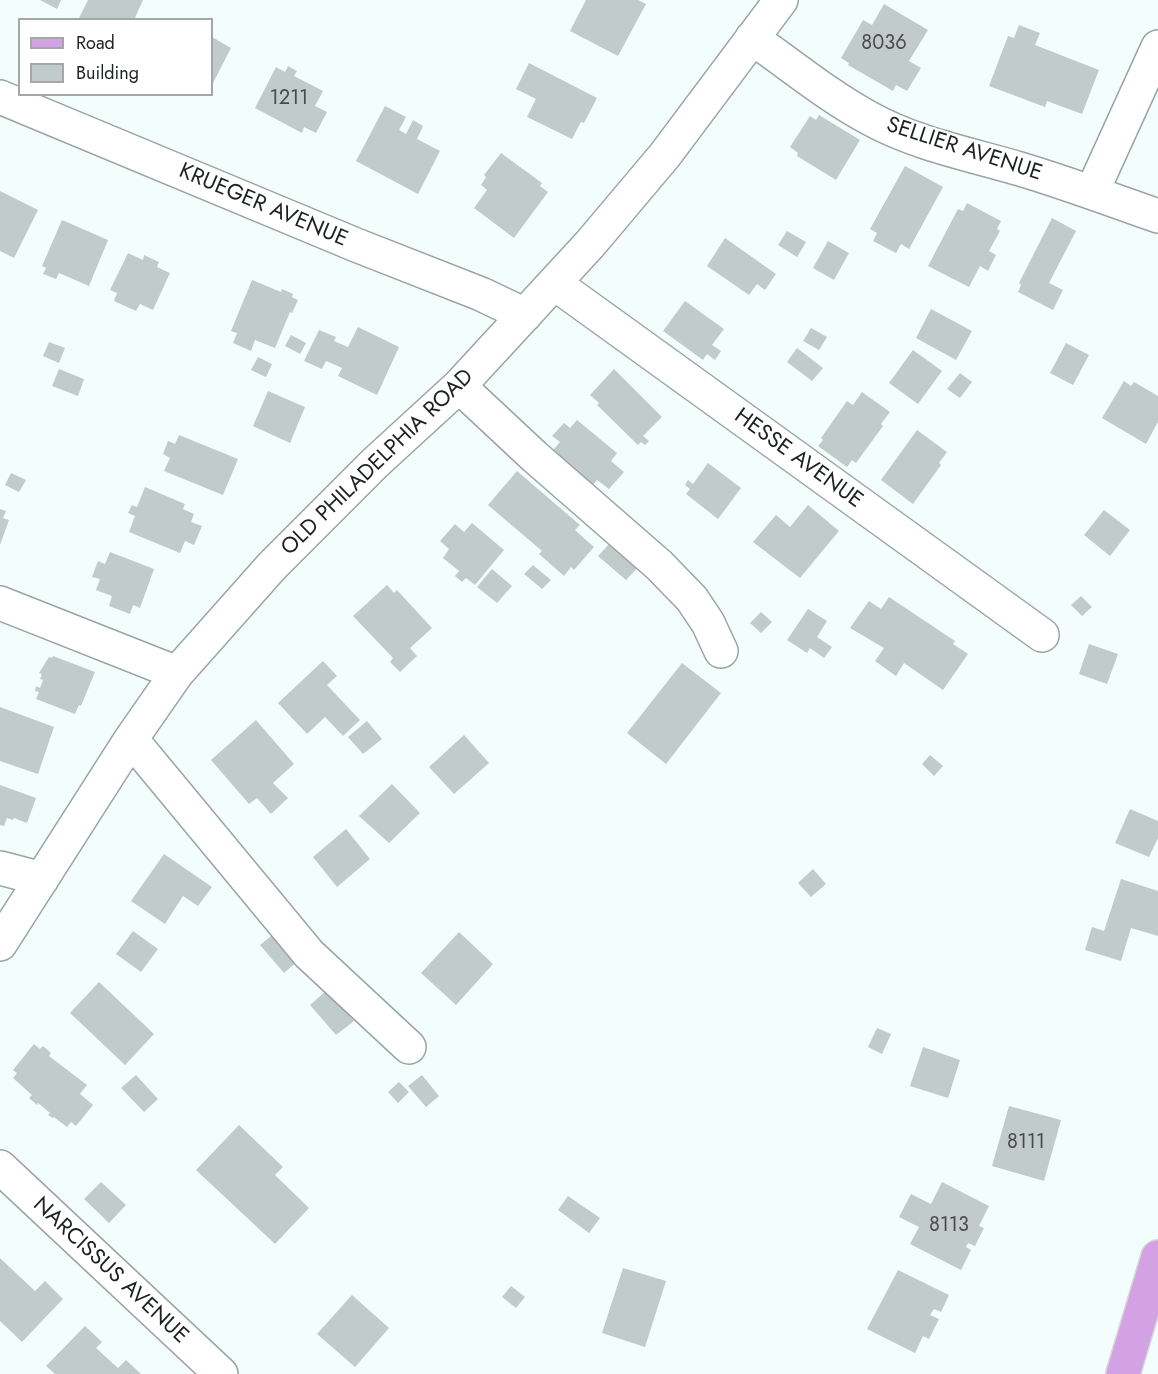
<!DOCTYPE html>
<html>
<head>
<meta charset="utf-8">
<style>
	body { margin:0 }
	#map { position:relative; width:1158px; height:1374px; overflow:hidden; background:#f2fdfc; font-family:Jost,sans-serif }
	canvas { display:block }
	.legend { position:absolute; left:18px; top:18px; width:195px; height:78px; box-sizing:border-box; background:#fff; border:2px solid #a5a6a6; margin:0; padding:8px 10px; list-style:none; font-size:18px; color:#1d2121 }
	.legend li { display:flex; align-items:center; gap:12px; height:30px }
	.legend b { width:30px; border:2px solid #a5a6a6 }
</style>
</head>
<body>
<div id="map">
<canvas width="1158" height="1374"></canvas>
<ul class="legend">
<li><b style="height:8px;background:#d2a2e5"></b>Road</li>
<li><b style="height:16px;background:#c0cbca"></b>Building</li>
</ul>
</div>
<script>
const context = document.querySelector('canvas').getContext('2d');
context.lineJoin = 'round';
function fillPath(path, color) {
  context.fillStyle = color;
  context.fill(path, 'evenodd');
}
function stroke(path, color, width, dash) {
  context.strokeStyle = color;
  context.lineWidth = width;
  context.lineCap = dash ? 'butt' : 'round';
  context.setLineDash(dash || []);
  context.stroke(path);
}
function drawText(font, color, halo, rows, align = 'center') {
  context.font = font + ' Jost,sans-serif';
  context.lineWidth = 4.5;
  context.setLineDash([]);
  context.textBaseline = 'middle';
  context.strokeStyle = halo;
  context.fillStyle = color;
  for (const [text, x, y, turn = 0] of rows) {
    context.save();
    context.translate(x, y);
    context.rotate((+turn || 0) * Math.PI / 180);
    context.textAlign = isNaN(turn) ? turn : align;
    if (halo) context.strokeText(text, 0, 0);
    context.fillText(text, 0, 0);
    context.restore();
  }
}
const building = new Path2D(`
	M 40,0 L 61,0 L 57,9 Z
	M 88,0 L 143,0 L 134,20 L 81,20 L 79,18 Z
	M 586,0 L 638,0 L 646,4 L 618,56 L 570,31 Z
	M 884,4 L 928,30 L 909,61 L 921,68 L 907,91 L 896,85 L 893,91 L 848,65 L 849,63 L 841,58 L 863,20 L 872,25 Z
	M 1019,25 L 1040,33 L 1035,45 L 1099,70 L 1082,114 L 1047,101 L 1045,107 L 989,86 L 1008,36 L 1014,38 Z
	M 212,37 L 231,48 L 212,85 Z
	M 529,63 L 597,98 L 584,123 L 581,122 L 572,139 L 527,117 L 536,99 L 516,89 Z
	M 288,66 L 297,71 L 294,76 L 323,91 L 315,106 L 327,112 L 316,133 L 304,127 L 302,133 L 255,108 L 276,67 L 285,72 Z
	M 385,106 L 406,117 L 399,130 L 406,134 L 413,120 L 423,126 L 417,139 L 440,151 L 418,194 L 356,161 Z
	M 819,115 L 860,140 L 836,180 L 797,156 L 798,153 L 790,147 L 810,116 L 816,120 Z
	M 501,153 L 542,183 L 540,186 L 548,192 L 514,238 L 474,208 L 487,190 L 481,185 L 486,177 L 484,175 Z
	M 905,166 L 943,187 L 909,249 L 901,244 L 896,253 L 873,241 L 877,233 L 870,229 Z
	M 0,191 L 38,210 L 14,258 L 0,251 Z
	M 967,203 L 1001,221 L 997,229 L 1000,231 L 989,251 L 996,255 L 988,271 L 980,266 L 969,287 L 928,266 L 958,209 L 963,211 Z
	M 1052,218 L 1076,231 L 1049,283 L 1063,290 L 1053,310 L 1018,292 L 1021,285 L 1019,283 Z
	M 62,220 L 108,240 L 89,286 L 59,273 L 56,279 L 43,274 L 46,268 L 42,266 Z
	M 787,231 L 806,242 L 797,257 L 778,245 Z
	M 725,238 L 776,274 L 765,290 L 757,284 L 749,295 L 707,266 Z
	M 828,241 L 849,253 L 834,280 L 813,268 Z
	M 128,253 L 143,260 L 144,255 L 159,262 L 157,267 L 170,273 L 153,310 L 140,304 L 136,311 L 114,301 L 117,293 L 110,290 Z
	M 252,280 L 281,292 L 282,289 L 293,294 L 292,297 L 298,300 L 292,313 L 290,312 L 275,348 L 255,340 L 251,351 L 233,343 L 237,333 L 231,331 Z
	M 685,301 L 724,329 L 712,345 L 721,351 L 715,360 L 707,354 L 703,360 L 663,331 Z
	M 931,309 L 972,331 L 956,360 L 916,338 Z
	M 358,327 L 399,347 L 377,395 L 338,376 L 342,368 L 326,361 L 322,369 L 304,361 L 319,330 L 336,337 L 334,341 L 348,347 Z
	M 811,328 L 827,337 L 819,350 L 803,341 Z
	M 291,335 L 306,343 L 300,354 L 285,346 Z
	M 49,342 L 65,348 L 59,363 L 43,356 Z
	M 1066,343 L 1089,355 L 1073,385 L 1050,373 Z
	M 797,348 L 823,368 L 812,381 L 787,362 Z
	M 913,350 L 942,371 L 918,404 L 889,383 Z
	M 258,357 L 272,364 L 266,377 L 251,370 Z
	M 59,369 L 84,379 L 78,396 L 52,386 Z
	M 614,369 L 662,417 L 643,436 L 649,441 L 645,445 L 641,442 L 638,445 L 597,405 L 599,403 L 590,395 Z
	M 960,373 L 972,382 L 960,398 L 947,389 Z
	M 1124,381 L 1131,386 L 1134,382 L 1158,396 L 1158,422 L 1146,444 L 1102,418 Z
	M 268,391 L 305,407 L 290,443 L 253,426 Z
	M 862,392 L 890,412 L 881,424 L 883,426 L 856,463 L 852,460 L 847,467 L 818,446 L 823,440 L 821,438 L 847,401 L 853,405 Z
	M 577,420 L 617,453 L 611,461 L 624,472 L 609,489 L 597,480 L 593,485 L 553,450 L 560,442 L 552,436 L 564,423 L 570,428 Z
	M 917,430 L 947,452 L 939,463 L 941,465 L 913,504 L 881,480 Z
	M 179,435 L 238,459 L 223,495 L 164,471 L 170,458 L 163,454 L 168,441 L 175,444 Z
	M 708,463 L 741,488 L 718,519 L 686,494 L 690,489 L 685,485 L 688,480 L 693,484 Z
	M 517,471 L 580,525 L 575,530 L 594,547 L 574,570 L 571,567 L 564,576 L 539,554 L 542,551 L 488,505 Z
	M 11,473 L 26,480 L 19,492 L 5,485 Z
	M 145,487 L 185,504 L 183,509 L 194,514 L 191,522 L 202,526 L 194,545 L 185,541 L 180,553 L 129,532 L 135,516 L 128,513 L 132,505 L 137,507 Z
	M 808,505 L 839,531 L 800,578 L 753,542 L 776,515 L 790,527 Z
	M 0,509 L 6,511 L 3,518 L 9,520 L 0,545 Z
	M 1104,510 L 1130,530 L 1110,556 L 1084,535 Z
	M 472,523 L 504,550 L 475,585 L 466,578 L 462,582 L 455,576 L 459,571 L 443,558 L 449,549 L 440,541 L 455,524 L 464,532 Z
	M 612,541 L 640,565 L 626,580 L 598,556 Z
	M 110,552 L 154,569 L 140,608 L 133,605 L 130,614 L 109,606 L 112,596 L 96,590 L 100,579 L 92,577 L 98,561 L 105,564 Z
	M 533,565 L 551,580 L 542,589 L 524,574 Z
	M 492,569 L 512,586 L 497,603 L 477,587 Z
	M 387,585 L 394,593 L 397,590 L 432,628 L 410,648 L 417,656 L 400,672 L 390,662 L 393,658 L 353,616 Z
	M 1081,596 L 1092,607 L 1082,616 L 1071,605 Z
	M 889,597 L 955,641 L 953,644 L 968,654 L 943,690 L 904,663 L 896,676 L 875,661 L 884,648 L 850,628 L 869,601 L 881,609 Z
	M 808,609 L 827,621 L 817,637 L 832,647 L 824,658 L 810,648 L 807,653 L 787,640 Z
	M 761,612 L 772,622 L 761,633 L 750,623 Z
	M 1089,644 L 1118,654 L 1107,684 L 1079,674 Z
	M 53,656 L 95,672 L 81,706 L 79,705 L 75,714 L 36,699 L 39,692 L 35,691 L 36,686 L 40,688 L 43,680 L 40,679 L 42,674 L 39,673 L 49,657 L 52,658 Z
	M 323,661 L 337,676 L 327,685 L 360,720 L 343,736 L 325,717 L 307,734 L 278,703 Z
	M 682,663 L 721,693 L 666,764 L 627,733 Z
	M 0,707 L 54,727 L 38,774 L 0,761 Z
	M 256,720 L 294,764 L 273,783 L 288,798 L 271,814 L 257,798 L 249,804 L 211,760 Z
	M 367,721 L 382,739 L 363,754 L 348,737 Z
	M 464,735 L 489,763 L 454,794 L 429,767 Z
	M 930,755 L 943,766 L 934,776 L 922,764 Z
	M 392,784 L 420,813 L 389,843 L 359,816 Z
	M 0,785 L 36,798 L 27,823 L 14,818 L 13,820 L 7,818 L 4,826 L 0,825 Z
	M 1130,809 L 1158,821 L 1158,838 L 1149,857 L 1115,843 Z
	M 346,829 L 370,859 L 337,887 L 313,857 Z
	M 164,854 L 212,887 L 198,906 L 183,896 L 165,924 L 131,901 Z
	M 813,869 L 826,884 L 811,897 L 798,883 Z
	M 1121,879 L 1158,891 L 1158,936 L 1131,928 L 1121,961 L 1085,950 L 1092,927 L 1104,931 Z
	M 133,931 L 158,949 L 141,972 L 116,954 Z
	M 276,932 L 299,960 L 284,973 L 260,945 Z
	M 459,932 L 493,964 L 456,1005 L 421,973 Z
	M 99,982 L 154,1034 L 125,1065 L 70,1013 Z
	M 327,990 L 354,1021 L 336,1035 L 310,1005 Z
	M 877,1028 L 891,1034 L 882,1054 L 868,1047 Z
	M 34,1044 L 40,1049 L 43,1046 L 51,1053 L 49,1056 L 87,1085 L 80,1094 L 93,1105 L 76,1126 L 71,1122 L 67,1127 L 54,1117 L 53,1118 L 48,1115 L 50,1113 L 38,1103 L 37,1105 L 29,1098 L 32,1095 L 13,1078 L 17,1073 L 13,1070 Z
	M 923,1047 L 960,1060 L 948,1098 L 910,1086 Z
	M 136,1075 L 158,1099 L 144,1112 L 121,1088 Z
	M 422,1075 L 439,1096 L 426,1107 L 408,1086 Z
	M 399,1082 L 409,1092 L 398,1103 L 388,1092 Z
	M 1009,1106 L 1061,1120 L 1044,1181 L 992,1166 Z
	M 239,1125 L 283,1167 L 275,1175 L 309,1208 L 275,1244 L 196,1170 Z
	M 101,1182 L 126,1205 L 109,1223 L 84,1199 Z
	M 942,1182 L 989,1206 L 979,1226 L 984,1228 L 975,1246 L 968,1243 L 966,1247 L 971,1250 L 961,1270 L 910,1244 L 919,1227 L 899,1217 L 911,1194 L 931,1204 Z
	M 568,1196 L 600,1218 L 589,1233 L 558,1210 Z
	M 0,1258 L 35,1291 L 45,1281 L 63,1299 L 22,1342 L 0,1321 Z
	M 623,1268 L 666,1281 L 645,1347 L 602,1333 Z
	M 898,1270 L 949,1295 L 941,1312 L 934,1309 L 930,1315 L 939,1319 L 929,1339 L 923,1336 L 915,1353 L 867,1329 Z
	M 511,1286 L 525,1297 L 516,1308 L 502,1297 Z
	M 352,1295 L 389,1328 L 355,1367 L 317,1334 Z
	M 85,1326 L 102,1342 L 96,1348 L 118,1368 L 126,1360 L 141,1374 L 55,1374 L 46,1366 Z`);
const minor = new Path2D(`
	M 752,38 C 791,65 828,96 869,118 C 916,144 969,154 1020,169 C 1067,183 1112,200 1158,216
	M 0,97 L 356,245 L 481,294 L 525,315
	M 1092,192 L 1158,47
	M 554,283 L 1042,635
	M 459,386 L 535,457 L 659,565 L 692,599 L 708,623 L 721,651
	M 0,603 L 177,673
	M 131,739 L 309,954 L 409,1047
	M 0,868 L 42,879
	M 0,944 L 131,739 L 177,673 L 272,566 L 375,463 L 459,386 L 590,244 L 665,155 L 781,0
	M 0,1167 L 221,1374`);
const major = new Path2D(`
	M 1123,1374 L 1158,1257`);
const numberNames = [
	["8036",884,44],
	["1211",289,99],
	["8111",1026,1143],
	["8113",949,1226]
];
const streetNames = [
	["SELLIER AVENUE",964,150,18],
	["KRUEGER AVENUE",263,206,23],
	["HESSE AVENUE",798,459,36],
	["OLD PHILADELPHIA ROAD",378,463,-44],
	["NARCISSUS AVENUE",110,1271,43]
];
fillPath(building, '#c0cbca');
stroke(minor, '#9aa4a3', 36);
stroke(major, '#d6d7d7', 36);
stroke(minor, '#fff', 33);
stroke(major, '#d2a2e5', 33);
drawText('20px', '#464c4b', null, numberNames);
drawText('22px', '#1d2121', '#fff', streetNames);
</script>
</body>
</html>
